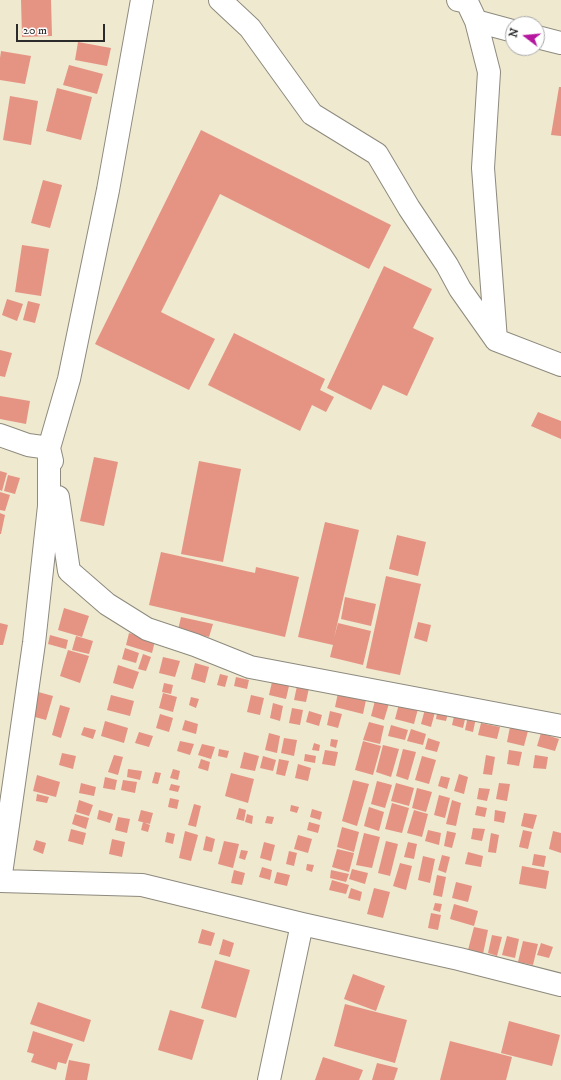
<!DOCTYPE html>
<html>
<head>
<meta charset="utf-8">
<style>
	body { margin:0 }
	#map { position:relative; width:561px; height:1080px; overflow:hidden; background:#efe9d0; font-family:"IM FELL DW Pica",serif }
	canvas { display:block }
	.north { position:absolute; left:505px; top:16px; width:40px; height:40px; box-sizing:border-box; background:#fff; border:1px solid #aaa; border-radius:50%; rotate:286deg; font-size:11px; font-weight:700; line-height:16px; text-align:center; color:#2b2b2b }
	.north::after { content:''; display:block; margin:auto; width:14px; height:18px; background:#b5179e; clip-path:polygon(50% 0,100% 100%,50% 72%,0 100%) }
	.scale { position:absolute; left:16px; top:24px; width:89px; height:18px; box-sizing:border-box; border:2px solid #2b2b2b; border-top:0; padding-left:5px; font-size:12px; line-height:14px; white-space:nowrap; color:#2b2b2b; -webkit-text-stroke:3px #fff; paint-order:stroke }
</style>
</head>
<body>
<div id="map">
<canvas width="561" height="1080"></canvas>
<div class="north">N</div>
<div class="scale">20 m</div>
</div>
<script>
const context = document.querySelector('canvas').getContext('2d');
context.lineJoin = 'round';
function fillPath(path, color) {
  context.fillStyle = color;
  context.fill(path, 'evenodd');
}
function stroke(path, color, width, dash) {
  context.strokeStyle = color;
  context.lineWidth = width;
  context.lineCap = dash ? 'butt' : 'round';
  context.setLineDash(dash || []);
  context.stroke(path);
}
const building = new Path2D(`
	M 21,0 L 51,0 L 52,36 L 22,37 Z
	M 78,42 L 111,48 L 107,66 L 75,60 Z
	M 1,51 L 31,56 L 25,84 L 0,80 L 0,58 Z
	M 69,65 L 103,74 L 97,94 L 63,85 Z
	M 559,87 L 561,87 L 561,136 L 551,135 Z
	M 57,88 L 92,97 L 81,140 L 46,131 Z
	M 10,96 L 38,101 L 31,145 L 3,140 Z
	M 201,130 L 391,225 L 369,269 L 220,194 L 161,312 L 215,339 L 189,390 L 95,344 Z
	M 43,180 L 62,185 L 50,228 L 31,223 Z
	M 22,245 L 49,249 L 41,296 L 15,292 Z
	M 384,266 L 432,289 L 413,328 L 434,338 L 407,396 L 383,385 L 371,410 L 327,388 Z
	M 7,299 L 23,304 L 17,321 L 2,315 Z
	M 28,301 L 40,304 L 35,323 L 23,320 Z
	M 234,333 L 325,379 L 320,390 L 334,397 L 326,412 L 312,405 L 300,431 L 208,385 Z
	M 0,350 L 12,353 L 5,377 L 0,376 Z
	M 0,396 L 30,401 L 26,424 L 0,419 Z
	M 538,412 L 561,421 L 561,439 L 531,426 Z
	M 94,457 L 118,462 L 104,526 L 80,521 Z
	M 199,461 L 241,469 L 223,562 L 181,554 Z
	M 0,471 L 7,473 L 2,491 L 0,490 Z
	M 8,475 L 20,478 L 15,494 L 4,491 Z
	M 0,492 L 10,495 L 5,511 L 0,510 Z
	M 0,513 L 5,515 L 1,534 L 0,534 Z
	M 325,522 L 359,530 L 334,638 L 338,623 L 371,631 L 363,665 L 330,657 L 333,645 L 298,637 Z
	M 397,535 L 426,542 L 418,576 L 389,569 Z
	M 161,552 L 255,573 L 256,567 L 299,577 L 285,637 L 149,605 Z
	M 386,576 L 421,584 L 400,675 L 366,668 Z
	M 345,597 L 376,604 L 371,626 L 341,619 Z
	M 64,608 L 89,616 L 82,637 L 58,630 Z
	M 181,617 L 213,624 L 209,637 L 178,630 Z
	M 418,622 L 431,625 L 427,642 L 414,638 Z
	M 0,623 L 8,625 L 3,645 L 0,645 Z
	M 129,633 L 155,641 L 152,653 L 126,645 Z
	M 50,635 L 68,640 L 66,649 L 48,644 Z
	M 76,636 L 93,641 L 89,654 L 72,650 Z
	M 125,648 L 139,653 L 136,663 L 122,659 Z
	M 68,650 L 89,656 L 80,683 L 60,676 Z
	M 143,654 L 151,657 L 146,671 L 138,669 Z
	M 163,657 L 180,661 L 175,677 L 159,673 Z
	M 195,663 L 209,667 L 205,683 L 191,679 Z
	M 118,665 L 139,672 L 133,689 L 113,683 Z
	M 220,674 L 228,676 L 225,687 L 217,685 Z
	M 236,677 L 249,680 L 247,689 L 234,686 Z
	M 272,682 L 289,686 L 286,699 L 269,695 Z
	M 164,683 L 173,685 L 171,694 L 162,692 Z
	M 297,686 L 309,688 L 306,702 L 294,700 Z
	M 31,690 L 53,696 L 46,720 L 24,714 Z
	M 163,693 L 177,697 L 173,712 L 159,708 Z
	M 338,693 L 366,700 L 363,714 L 335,707 Z
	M 377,693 L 391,697 L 384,720 L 371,716 Z
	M 111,695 L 134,701 L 130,716 L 107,710 Z
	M 251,695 L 264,698 L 260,715 L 247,712 Z
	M 191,697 L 199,699 L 196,708 L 189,705 Z
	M 400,700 L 419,705 L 414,724 L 395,719 Z
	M 273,703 L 283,706 L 280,721 L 270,718 Z
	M 60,705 L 70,708 L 61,738 L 52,735 Z
	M 438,707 L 449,709 L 446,721 L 436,719 Z
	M 292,708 L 303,710 L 300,725 L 289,723 Z
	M 425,709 L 435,712 L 431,727 L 421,724 Z
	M 309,711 L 322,715 L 319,726 L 306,722 Z
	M 330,711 L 342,714 L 338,728 L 327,725 Z
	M 455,712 L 466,715 L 463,728 L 452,725 Z
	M 160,714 L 173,718 L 169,732 L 156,728 Z
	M 468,716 L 476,718 L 473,732 L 465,730 Z
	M 185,720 L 198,724 L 196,734 L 182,730 Z
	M 105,721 L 128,728 L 124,743 L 101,736 Z
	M 369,722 L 384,726 L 380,744 L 363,740 Z
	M 481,723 L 500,727 L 497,739 L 478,735 Z
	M 391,725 L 408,730 L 405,740 L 388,736 Z
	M 84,727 L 96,730 L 93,739 L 81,735 Z
	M 510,727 L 528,731 L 524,746 L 507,742 Z
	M 411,729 L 426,734 L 423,745 L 407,741 Z
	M 139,732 L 153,736 L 149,747 L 135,743 Z
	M 269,733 L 280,736 L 277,753 L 265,750 Z
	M 541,733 L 559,739 L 555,751 L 537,746 Z
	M 284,738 L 297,740 L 294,756 L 281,753 Z
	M 428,738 L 440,742 L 437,752 L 425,749 Z
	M 331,739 L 338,740 L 336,748 L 330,746 Z
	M 180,741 L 194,744 L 190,755 L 177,751 Z
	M 363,741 L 381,746 L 373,775 L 355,770 Z
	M 314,743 L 320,745 L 319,751 L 312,750 Z
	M 202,744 L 215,747 L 211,759 L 198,755 Z
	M 383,745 L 399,749 L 391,777 L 376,772 Z
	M 219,749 L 229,751 L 227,758 L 218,756 Z
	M 403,749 L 416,752 L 408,780 L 396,776 Z
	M 325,750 L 338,752 L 335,766 L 322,764 Z
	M 509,750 L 522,752 L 519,766 L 507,764 Z
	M 244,752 L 259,756 L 255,771 L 240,768 Z
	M 62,753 L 76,756 L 73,769 L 59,765 Z
	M 305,754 L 316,756 L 315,763 L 304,761 Z
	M 114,755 L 123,757 L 118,775 L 108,772 Z
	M 486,755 L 495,757 L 492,775 L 483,774 Z
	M 535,755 L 548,757 L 546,769 L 533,768 Z
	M 263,756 L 276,760 L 273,771 L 260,768 Z
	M 422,756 L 436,760 L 429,784 L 415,780 Z
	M 201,759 L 210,762 L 208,771 L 198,768 Z
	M 279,759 L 289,761 L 285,776 L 276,774 Z
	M 298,764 L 311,768 L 308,781 L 295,778 Z
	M 128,769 L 142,771 L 140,780 L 127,777 Z
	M 173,769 L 180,771 L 178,780 L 170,778 Z
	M 155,772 L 161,773 L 158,784 L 152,783 Z
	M 231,773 L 254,779 L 248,803 L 225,796 Z
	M 459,774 L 468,777 L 464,794 L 454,791 Z
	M 37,775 L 60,782 L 56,797 L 33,791 Z
	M 441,776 L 450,778 L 447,789 L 438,786 Z
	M 105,777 L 117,780 L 115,790 L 103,788 Z
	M 123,780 L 137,782 L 135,793 L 121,790 Z
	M 353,780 L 369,784 L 357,826 L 342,821 Z
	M 377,781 L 392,785 L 385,808 L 371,804 Z
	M 81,783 L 96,787 L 94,796 L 79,793 Z
	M 396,783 L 414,788 L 409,806 L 391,801 Z
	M 499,783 L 510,784 L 507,801 L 496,799 Z
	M 171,784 L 180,786 L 178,792 L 169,790 Z
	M 417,788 L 432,792 L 426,812 L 412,808 Z
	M 479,788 L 490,789 L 487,801 L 477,799 Z
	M 37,794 L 49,797 L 47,803 L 36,801 Z
	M 439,795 L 450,798 L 445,818 L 434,815 Z
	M 170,798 L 179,800 L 177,809 L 168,807 Z
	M 79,800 L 93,805 L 89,816 L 76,812 Z
	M 452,800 L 461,803 L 456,826 L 446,824 Z
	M 392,803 L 409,808 L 402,833 L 385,829 Z
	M 194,804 L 201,806 L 196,827 L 188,825 Z
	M 291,805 L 299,807 L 297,813 L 290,811 Z
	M 477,806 L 487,808 L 485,817 L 475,815 Z
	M 369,807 L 384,812 L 379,831 L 364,826 Z
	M 239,808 L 246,810 L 244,821 L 236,819 Z
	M 312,809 L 322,812 L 320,820 L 310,817 Z
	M 99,810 L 113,814 L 110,823 L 97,819 Z
	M 141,810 L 153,813 L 150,824 L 138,821 Z
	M 414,810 L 428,814 L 422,837 L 407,833 Z
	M 495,810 L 506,812 L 504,823 L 494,821 Z
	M 524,813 L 537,815 L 533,829 L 521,826 Z
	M 75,814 L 89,818 L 86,829 L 72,824 Z
	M 247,814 L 253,816 L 252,824 L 245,822 Z
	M 267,816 L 274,817 L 272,824 L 265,823 Z
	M 118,817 L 130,819 L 127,833 L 115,830 Z
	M 143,822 L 150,825 L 148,832 L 141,830 Z
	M 309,822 L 320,825 L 318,833 L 307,830 Z
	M 342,827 L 359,832 L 354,852 L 337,847 Z
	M 473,828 L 485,829 L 482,841 L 471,839 Z
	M 71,829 L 86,833 L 83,845 L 68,841 Z
	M 428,830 L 441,833 L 439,845 L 425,841 Z
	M 523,830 L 532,832 L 528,849 L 519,847 Z
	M 185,831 L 198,835 L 191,861 L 179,858 Z
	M 447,831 L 456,833 L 452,848 L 444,846 Z
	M 553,831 L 561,833 L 561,853 L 549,849 Z
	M 167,832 L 175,834 L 173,844 L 165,842 Z
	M 364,833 L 380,837 L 372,868 L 356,865 Z
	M 491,833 L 499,835 L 496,853 L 488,852 Z
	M 298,835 L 312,839 L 308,853 L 294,849 Z
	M 206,836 L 215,839 L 212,852 L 203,850 Z
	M 112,839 L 125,842 L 122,857 L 109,854 Z
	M 36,840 L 46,843 L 43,854 L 33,850 Z
	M 224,841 L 239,844 L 233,868 L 218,864 Z
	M 386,841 L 398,844 L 390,876 L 378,873 Z
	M 264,842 L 275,845 L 271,861 L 260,858 Z
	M 408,842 L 417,844 L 414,859 L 404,857 Z
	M 337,849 L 354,853 L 349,872 L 332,867 Z
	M 241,850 L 248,851 L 245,860 L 239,858 Z
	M 289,851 L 297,853 L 294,866 L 286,864 Z
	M 468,852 L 483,856 L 481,867 L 465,864 Z
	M 534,854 L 546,856 L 544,867 L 532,865 Z
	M 442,855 L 450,857 L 446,873 L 438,870 Z
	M 423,856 L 435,859 L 430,883 L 418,880 Z
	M 400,863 L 412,866 L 406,890 L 393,886 Z
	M 307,864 L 314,865 L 312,872 L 306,870 Z
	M 522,866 L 549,871 L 546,889 L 519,884 Z
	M 262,867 L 272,870 L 270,880 L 259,877 Z
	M 352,869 L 368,873 L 365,884 L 349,879 Z
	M 234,870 L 245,873 L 242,885 L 231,883 Z
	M 331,870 L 349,874 L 346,882 L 330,878 Z
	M 277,872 L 290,875 L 287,886 L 274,883 Z
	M 437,875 L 446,877 L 442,897 L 433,895 Z
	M 332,880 L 349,885 L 346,894 L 329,890 Z
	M 456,882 L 472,886 L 468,902 L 452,898 Z
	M 351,888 L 362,892 L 360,901 L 348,898 Z
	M 374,888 L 390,892 L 383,918 L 367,914 Z
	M 435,903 L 442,904 L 440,912 L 433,910 Z
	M 454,904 L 478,911 L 474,926 L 450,919 Z
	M 431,913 L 441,915 L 438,930 L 428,928 Z
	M 474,927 L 488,930 L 483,954 L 468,950 Z
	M 202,929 L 215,933 L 211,946 L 198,943 Z
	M 492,935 L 502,937 L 497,956 L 488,953 Z
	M 507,936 L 519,939 L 515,958 L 502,955 Z
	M 223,939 L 234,943 L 230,957 L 219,954 Z
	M 523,941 L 538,944 L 533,965 L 518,962 Z
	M 541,943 L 553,947 L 549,958 L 537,955 Z
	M 215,960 L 250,970 L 236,1018 L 201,1008 Z
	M 353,974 L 385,986 L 376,1011 L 344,999 Z
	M 38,1002 L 91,1020 L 84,1042 L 30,1024 Z
	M 345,1004 L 407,1020 L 395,1063 L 334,1046 Z
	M 170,1010 L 204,1020 L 192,1060 L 158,1050 Z
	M 509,1021 L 560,1035 L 552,1066 L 501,1053 Z
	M 33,1031 L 73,1044 L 66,1064 L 58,1062 L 56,1070 L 31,1062 L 34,1054 L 27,1052 Z
	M 450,1041 L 512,1057 L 506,1080 L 440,1080 Z
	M 323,1057 L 363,1070 L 359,1080 L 315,1080 Z
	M 69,1060 L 90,1064 L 87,1080 L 65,1080 Z
	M 377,1063 L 398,1068 L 394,1080 L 372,1080 Z`);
const minor = new Path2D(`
	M 220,0 L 250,28 L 312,114 L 377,154 L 409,208 L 447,265 L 460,289 L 496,340 L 561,365
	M 458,0 L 467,2 L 476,21 L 513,31
	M 476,21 L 489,72 L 483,168 L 496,340
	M 537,37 L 561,43
	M 0,435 L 28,445 L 49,448 L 52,461
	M 58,497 L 69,571 L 107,604 L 147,629 L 195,645 L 250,667 L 561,726
	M 0,881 L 34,643 L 49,506 L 49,448 L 69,379 L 108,190 L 142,0
	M 0,881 L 142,885 L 302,924 L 459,959 L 561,985
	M 269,1080 L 302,924`);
fillPath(building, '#e59484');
stroke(minor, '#8d8a7e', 24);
stroke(minor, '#fff', 22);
</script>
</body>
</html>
